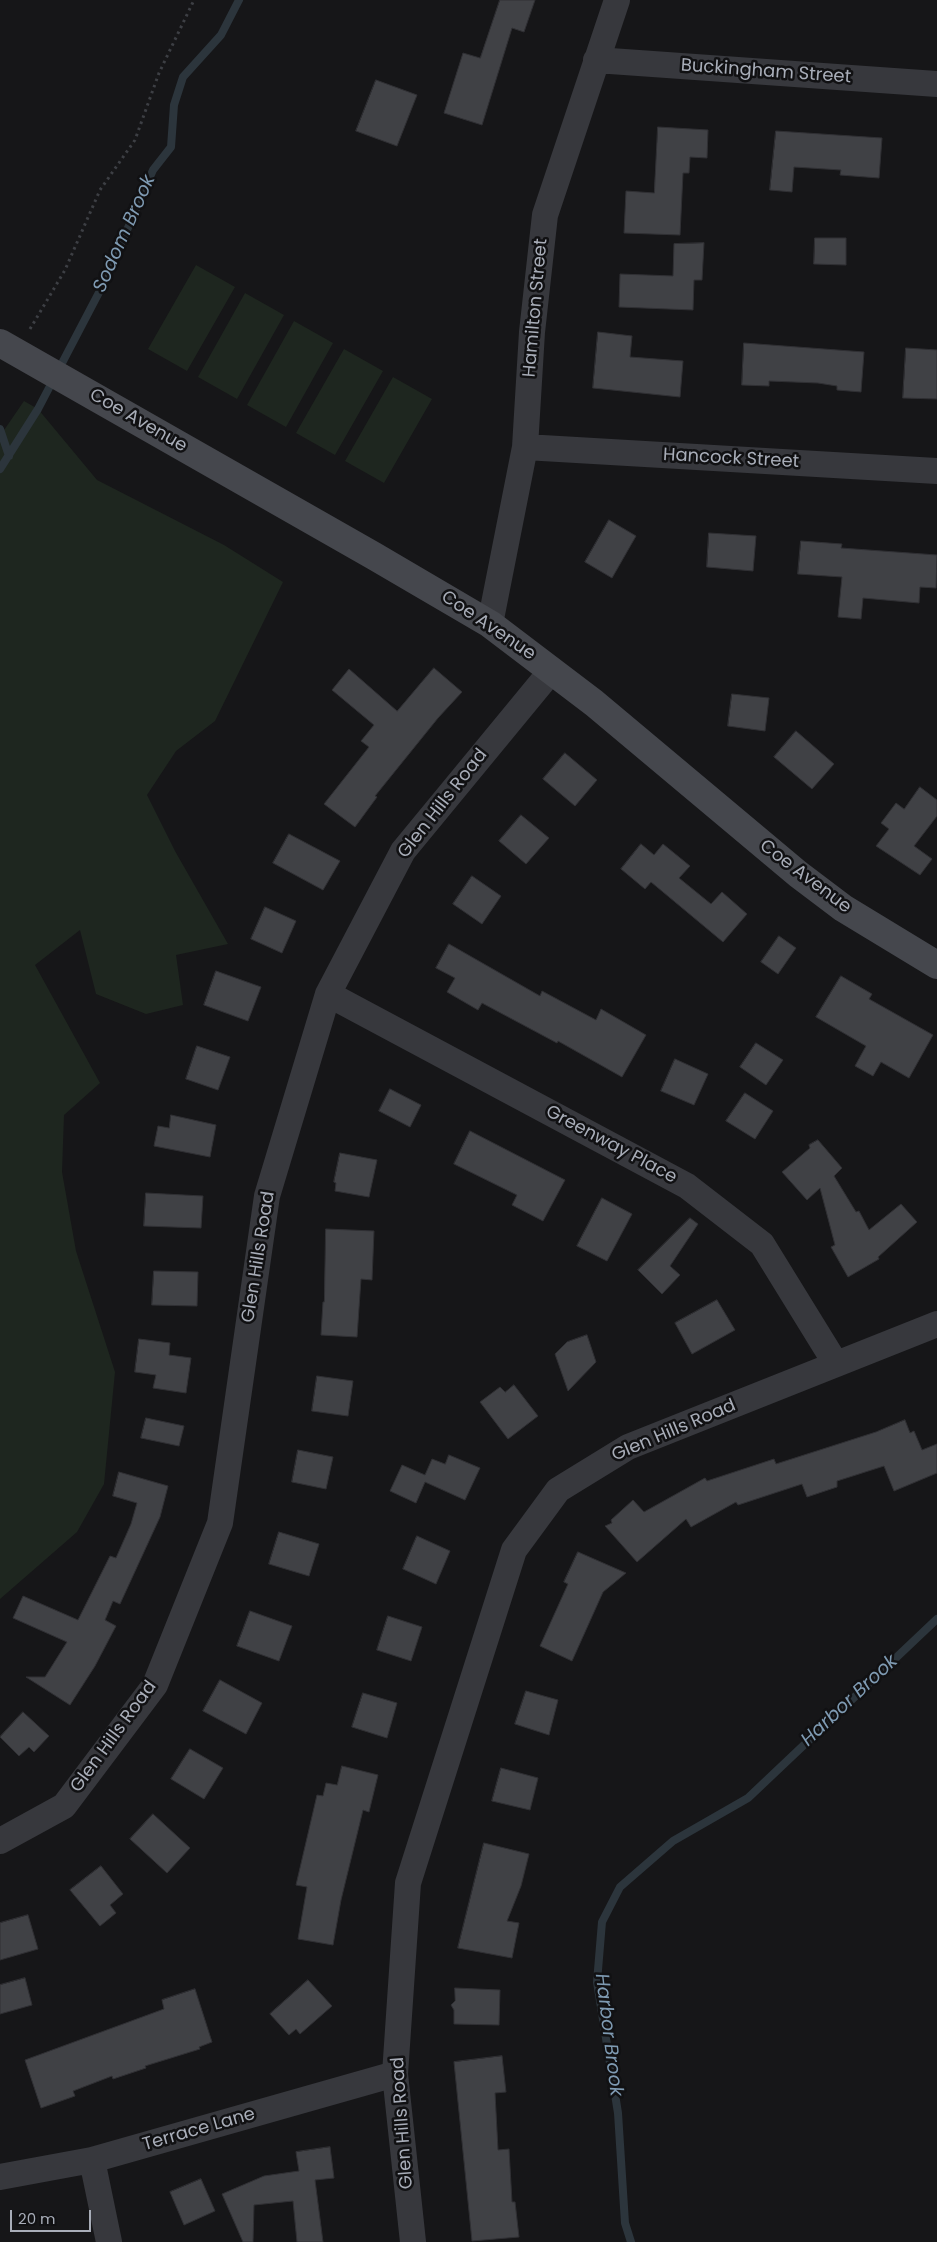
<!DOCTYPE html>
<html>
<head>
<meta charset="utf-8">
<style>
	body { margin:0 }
	#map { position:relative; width:937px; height:2242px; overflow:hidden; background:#161618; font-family:Poppins,sans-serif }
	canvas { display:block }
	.scale { position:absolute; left:10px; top:2210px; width:81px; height:22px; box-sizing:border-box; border:2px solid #a8adb8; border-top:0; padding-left:6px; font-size:15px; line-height:18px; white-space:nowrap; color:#a8adb8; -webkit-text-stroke:4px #111113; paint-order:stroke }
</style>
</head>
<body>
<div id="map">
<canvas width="937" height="2242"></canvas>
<div class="scale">20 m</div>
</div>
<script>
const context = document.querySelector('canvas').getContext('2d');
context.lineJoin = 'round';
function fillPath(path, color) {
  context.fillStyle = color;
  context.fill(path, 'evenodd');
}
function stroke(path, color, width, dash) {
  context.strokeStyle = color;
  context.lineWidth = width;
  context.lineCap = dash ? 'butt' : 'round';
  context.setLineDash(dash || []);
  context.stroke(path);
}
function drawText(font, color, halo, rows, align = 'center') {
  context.font = font + ' Poppins,sans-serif';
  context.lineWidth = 5;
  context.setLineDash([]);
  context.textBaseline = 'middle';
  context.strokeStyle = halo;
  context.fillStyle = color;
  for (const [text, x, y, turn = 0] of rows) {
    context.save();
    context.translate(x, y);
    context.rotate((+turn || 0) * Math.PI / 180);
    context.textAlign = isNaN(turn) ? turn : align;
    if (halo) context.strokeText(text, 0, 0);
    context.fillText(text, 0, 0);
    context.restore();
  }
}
const green = new Path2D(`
	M 196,265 L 235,287 L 187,371 L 148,349 Z
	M 245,293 L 284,315 L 237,399 L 198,377 Z
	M 294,321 L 333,343 L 286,427 L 247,405 Z
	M 344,349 L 383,371 L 335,455 L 296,433 Z
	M 393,377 L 432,399 L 384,483 L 345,461 Z
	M 24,401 L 38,409 L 97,480 L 224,545 L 283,582 L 215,721 L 176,751 L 147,795 L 175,851 L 228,944 L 176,955 L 183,1005 L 146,1014 L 96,994 L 80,930 L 35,965 L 100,1083 L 64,1115 L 62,1172 L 76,1251 L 115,1372 L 104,1484 L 77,1532 L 0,1599 L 0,436 Z`);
const stream = new Path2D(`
	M 0,429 L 9,456
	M 0,469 L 38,409 L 105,281 L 153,170 L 171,147 L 174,105 L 183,77 L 221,35 L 239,0
	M 631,2242 L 625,2223 L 618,2113 L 597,1982 L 602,1922 L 620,1887 L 673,1841 L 748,1798 L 937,1619`);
const building = new Path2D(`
	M 500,0 L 535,0 L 524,32 L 512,28 L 482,125 L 444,113 L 463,53 L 480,58 Z
	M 376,80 L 417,95 L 397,146 L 356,131 Z
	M 658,127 L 708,130 L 707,158 L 690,157 L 689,173 L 683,173 L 680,235 L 624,233 L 626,191 L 654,193 Z
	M 776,131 L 882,138 L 879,178 L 840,175 L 841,170 L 794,167 L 792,192 L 770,190 Z
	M 815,238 L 846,238 L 846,265 L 814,264 Z
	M 704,243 L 702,280 L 694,280 L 693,310 L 619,307 L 620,274 L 673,276 L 674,244 Z
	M 598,332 L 632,336 L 630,357 L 683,361 L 680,397 L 593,388 Z
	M 744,343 L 864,352 L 861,392 L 837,390 L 837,386 L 818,383 L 769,381 L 769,386 L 742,385 Z
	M 906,348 L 937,350 L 937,399 L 903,398 Z
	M 609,520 L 636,536 L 612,578 L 585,562 Z
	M 709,533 L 756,536 L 753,571 L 707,567 Z
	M 801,541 L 842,544 L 841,548 L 937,555 L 936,588 L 920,587 L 919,603 L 863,598 L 861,619 L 838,617 L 842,577 L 798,574 Z
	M 434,668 L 462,692 L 438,718 L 375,796 L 377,797 L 355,827 L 324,804 L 369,747 L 361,741 L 374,725 L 332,690 L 349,669 L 397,711 Z
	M 732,694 L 769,698 L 765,731 L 728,726 Z
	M 796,731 L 834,764 L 812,789 L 774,757 Z
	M 565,753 L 597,780 L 575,806 L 543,779 Z
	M 920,787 L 937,800 L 937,816 L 914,846 L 932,859 L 920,875 L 876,846 L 889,829 L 881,823 L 896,803 L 904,809 Z
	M 521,815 L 549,838 L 526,864 L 499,841 Z
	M 289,834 L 340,861 L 323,890 L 273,863 Z
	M 641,844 L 654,855 L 663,844 L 690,866 L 679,878 L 711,904 L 722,892 L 747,914 L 723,942 L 651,882 L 645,889 L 621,869 Z
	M 472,876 L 501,896 L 482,924 L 453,904 Z
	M 265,907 L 296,921 L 282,953 L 251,939 Z
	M 779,936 L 796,948 L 778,974 L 761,962 Z
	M 449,944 L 540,996 L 542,991 L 596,1020 L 601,1009 L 646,1035 L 622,1077 L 558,1041 L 557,1043 L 482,1003 L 478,1010 L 447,992 L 455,978 L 436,968 Z
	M 216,971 L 261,987 L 248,1021 L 204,1005 Z
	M 841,976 L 872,994 L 869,999 L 933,1035 L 909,1078 L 881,1062 L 873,1076 L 855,1066 L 866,1046 L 816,1017 Z
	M 756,1043 L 783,1060 L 766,1085 L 740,1067 Z
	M 197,1046 L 230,1057 L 218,1090 L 186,1079 Z
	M 675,1059 L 708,1074 L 694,1105 L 661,1091 Z
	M 390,1089 L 421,1105 L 410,1127 L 379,1111 Z
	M 745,1093 L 773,1111 L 755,1139 L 726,1121 Z
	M 171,1115 L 216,1125 L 210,1157 L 154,1146 L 158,1126 L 169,1128 Z
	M 470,1131 L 565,1180 L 543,1221 L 512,1205 L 517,1195 L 454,1164 Z
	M 818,1140 L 842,1168 L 834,1176 L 856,1212 L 859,1211 L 869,1230 L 901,1204 L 917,1222 L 878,1257 L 879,1259 L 848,1277 L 831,1247 L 835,1245 L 820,1188 L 807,1200 L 782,1172 L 810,1148 L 809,1145 Z
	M 340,1153 L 377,1160 L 369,1197 L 335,1191 L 336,1183 L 334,1182 Z
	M 146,1193 L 203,1196 L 201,1228 L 144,1226 Z
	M 602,1198 L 632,1214 L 607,1261 L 577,1246 Z
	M 690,1218 L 698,1224 L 670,1266 L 680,1275 L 662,1294 L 638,1270 Z
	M 326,1229 L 374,1231 L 372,1280 L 361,1279 L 357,1337 L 321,1335 L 323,1302 L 324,1302 Z
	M 154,1271 L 198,1272 L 197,1306 L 152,1305 Z
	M 717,1300 L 735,1330 L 692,1354 L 675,1323 Z
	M 587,1335 L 596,1362 L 568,1391 L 555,1354 L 567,1342 Z
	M 139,1339 L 170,1343 L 169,1355 L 191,1358 L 186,1393 L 153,1388 L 156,1375 L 135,1372 Z
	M 317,1376 L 353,1381 L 348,1416 L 312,1411 Z
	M 514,1385 L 538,1416 L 508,1439 L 480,1402 L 500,1387 L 505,1392 Z
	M 146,1418 L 184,1426 L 179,1446 L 141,1438 Z
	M 905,1420 L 910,1433 L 914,1431 L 922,1450 L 937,1444 L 937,1473 L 894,1491 L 884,1466 L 837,1481 L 837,1487 L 807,1497 L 802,1484 L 738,1505 L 736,1502 L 691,1527 L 686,1519 L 637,1562 L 605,1526 L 612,1523 L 611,1520 L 633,1500 L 644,1512 L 705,1478 L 707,1481 L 774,1459 L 776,1464 L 876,1432 Z
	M 298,1450 L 333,1457 L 326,1489 L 292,1482 Z
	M 449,1455 L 480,1468 L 465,1500 L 425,1482 L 416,1503 L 390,1491 L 402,1465 L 425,1475 L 432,1459 L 445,1464 Z
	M 119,1472 L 168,1486 L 160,1517 L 120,1604 L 113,1601 L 105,1620 L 116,1626 L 95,1666 L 70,1705 L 26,1677 L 45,1677 L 67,1642 L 13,1618 L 23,1596 L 78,1620 L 110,1556 L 116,1558 L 131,1524 L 137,1503 L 113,1496 Z
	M 279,1532 L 319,1544 L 309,1576 L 269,1564 Z
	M 417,1536 L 450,1551 L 436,1584 L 403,1569 Z
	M 578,1552 L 626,1573 L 603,1592 L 572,1661 L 540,1646 L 568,1584 L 564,1582 Z
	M 250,1611 L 292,1626 L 279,1661 L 237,1646 Z
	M 388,1616 L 422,1627 L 411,1661 L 377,1650 Z
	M 220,1680 L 262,1703 L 246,1734 L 203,1711 Z
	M 526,1691 L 558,1700 L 549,1735 L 515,1724 Z
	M 363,1693 L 397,1703 L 387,1738 L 352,1727 Z
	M 23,1712 L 49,1736 L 34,1752 L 29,1747 L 19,1756 L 0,1737 Z
	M 190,1749 L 223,1768 L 204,1799 L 171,1779 Z
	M 342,1766 L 378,1775 L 369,1812 L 363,1810 L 341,1900 L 333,1945 L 298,1939 L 307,1887 L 296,1885 L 317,1795 L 323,1796 L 326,1783 L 337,1785 Z
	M 501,1768 L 538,1778 L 530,1810 L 492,1801 Z
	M 153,1814 L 190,1848 L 167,1873 L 130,1839 Z
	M 484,1843 L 529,1854 L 521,1886 L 507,1921 L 519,1923 L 512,1958 L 458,1948 Z
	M 101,1866 L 123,1894 L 110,1905 L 116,1913 L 100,1926 L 70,1890 Z
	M 28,1915 L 38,1949 L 0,1960 L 0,1923 Z
	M 25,1978 L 32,2005 L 0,2014 L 0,1985 Z
	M 308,1980 L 332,2006 L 300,2034 L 296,2029 L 289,2035 L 270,2014 Z
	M 455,1988 L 500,1990 L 499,2025 L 454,2024 L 454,2010 L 451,2005 L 455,2001 Z
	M 195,1989 L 212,2042 L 199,2047 L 200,2049 L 145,2066 L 146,2068 L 113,2079 L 112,2076 L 73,2091 L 75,2096 L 41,2108 L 25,2060 L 164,2009 L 162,2000 Z
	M 502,2056 L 506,2092 L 495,2093 L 498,2150 L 509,2149 L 512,2202 L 515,2202 L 519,2237 L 472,2241 L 454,2062 Z
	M 330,2147 L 334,2178 L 315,2180 L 323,2242 L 297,2242 L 293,2201 L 254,2205 L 253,2242 L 243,2242 L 222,2194 L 264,2176 L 299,2171 L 296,2152 Z
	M 201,2179 L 215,2211 L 184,2225 L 170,2192 Z`);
const path = new Path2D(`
	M 30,329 L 65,270 L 100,190 L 135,140 L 159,73 L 194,0`);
const street = new Path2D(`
	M 596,60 L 937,84
	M 525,447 L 937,471
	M 490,624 L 525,447 L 532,332 L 545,215 L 617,0
	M 328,994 L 687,1186 L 762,1244 L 836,1364
	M 0,1841 L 64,1806 L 155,1685 L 220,1523 L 267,1196 L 328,994 L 403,851 L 552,670
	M 92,2160 L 109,2242
	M 0,2177 L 92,2160 L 395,2074
	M 413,2242 L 395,2074 L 408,1883 L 514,1550 L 558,1490 L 628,1447 L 937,1324`);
const secondary = new Path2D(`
	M 0,343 L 374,556 L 490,624 L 594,703 L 798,874 L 843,908 L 937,965`);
const streetNames = [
	["Buckingham Street",766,72,4],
	["Hamilton Street",536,308,-85],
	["Coe Avenue",138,421,30],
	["Hancock Street",731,459,3],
	["Coe Avenue",488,626,34],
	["Glen Hills Road",443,804,-52],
	["Coe Avenue",805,877,37],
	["Greenway Place",611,1145,28],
	["Glen Hills Road",259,1257,-81],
	["Glen Hills Road",674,1431,-23],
	["Glen Hills Road",114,1737,-54],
	["Glen Hills Road",403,2123,-94],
	["Terrace Lane",199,2130,-16]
];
const waterNames = [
	["Sodom Brook",125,234,-66],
	["Harbor Brook",850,1701,-43],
	["Harbor Brook",608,2035,83]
];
fillPath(green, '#1e261f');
stroke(stream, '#2c353c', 8);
fillPath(building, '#404145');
stroke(building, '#303034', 1);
stroke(path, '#3d3f44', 3, [2.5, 4]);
stroke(street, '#37383d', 26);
stroke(secondary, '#45474d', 28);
drawText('18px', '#a8adb8', '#111113', streetNames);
drawText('italic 19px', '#7f9bb3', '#111113', waterNames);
</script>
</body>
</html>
